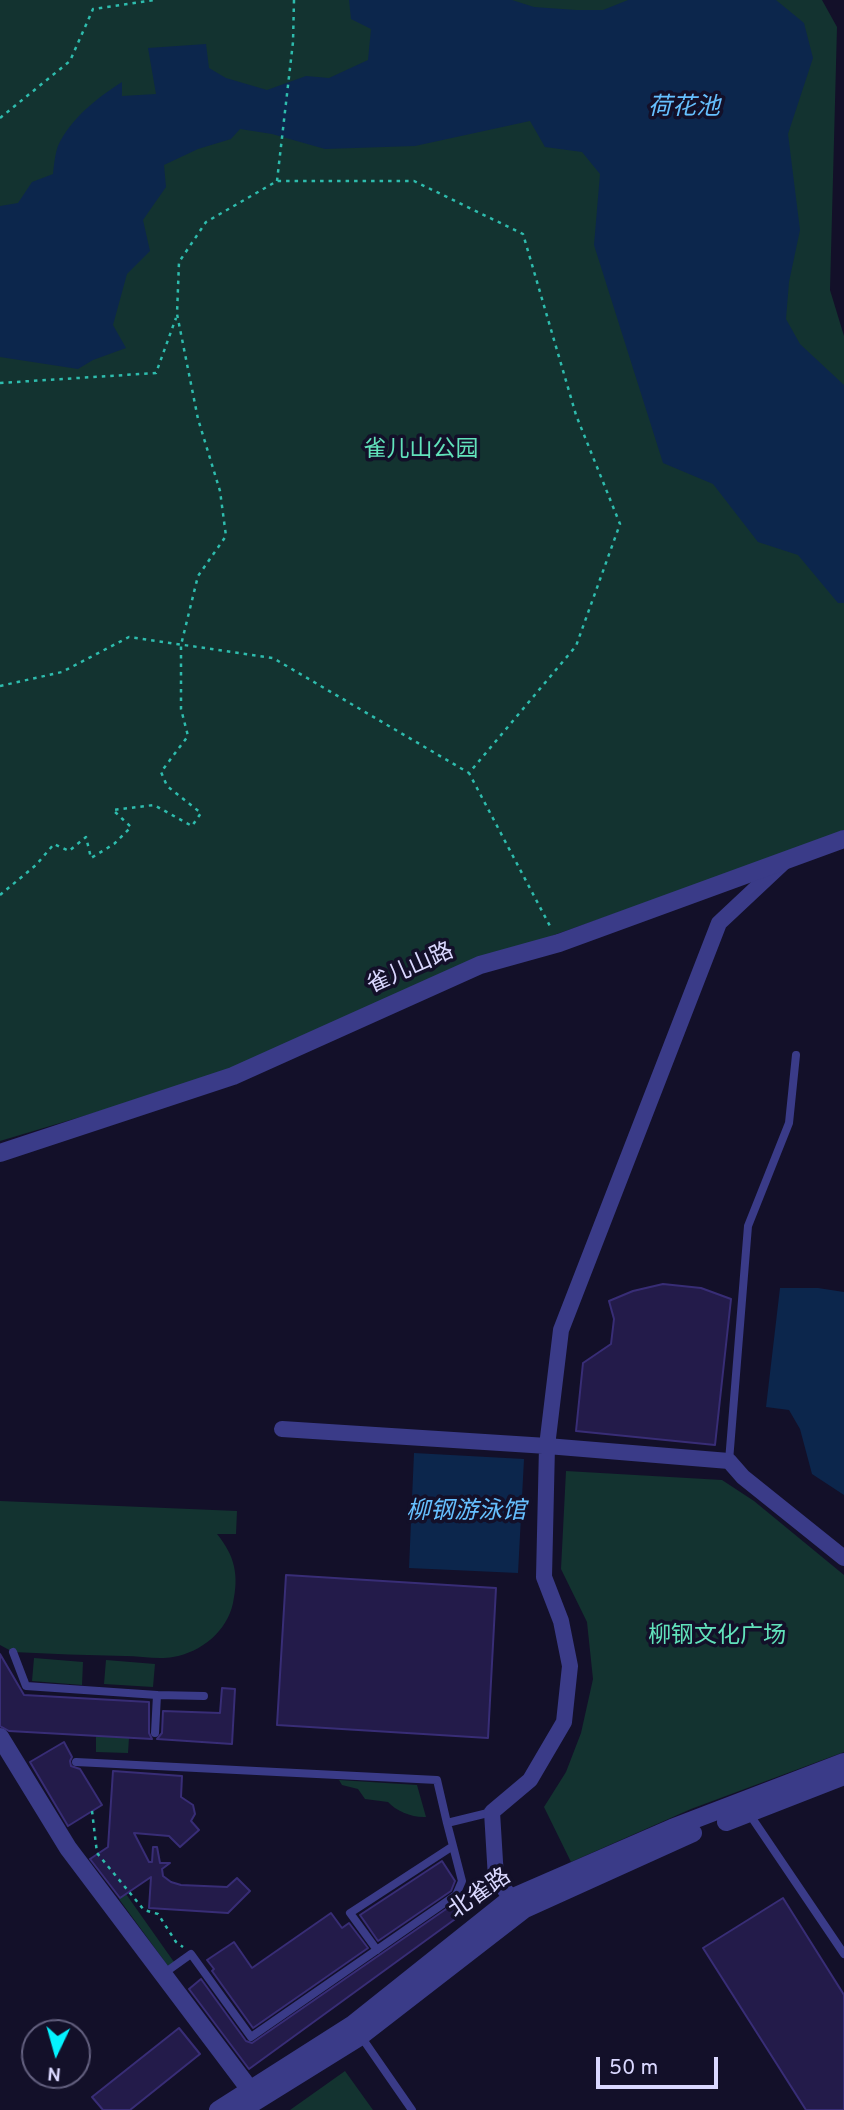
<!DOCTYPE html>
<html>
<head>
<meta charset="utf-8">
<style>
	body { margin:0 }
	#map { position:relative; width:844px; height:2110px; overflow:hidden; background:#131029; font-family:Overpass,sans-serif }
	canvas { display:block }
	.north { position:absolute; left:21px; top:2019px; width:70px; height:70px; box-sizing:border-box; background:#131029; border:2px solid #63607f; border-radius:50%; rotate:185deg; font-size:19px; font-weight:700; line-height:28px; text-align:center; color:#dad8ff }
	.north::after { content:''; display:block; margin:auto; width:24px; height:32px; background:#04f3ff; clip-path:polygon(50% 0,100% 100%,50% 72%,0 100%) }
	.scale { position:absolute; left:596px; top:2057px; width:122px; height:32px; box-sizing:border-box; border:4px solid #dad8ff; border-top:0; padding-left:9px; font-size:21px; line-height:24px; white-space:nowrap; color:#dad8ff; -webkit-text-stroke:5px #131029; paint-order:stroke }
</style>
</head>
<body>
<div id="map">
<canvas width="844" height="2110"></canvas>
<div class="north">N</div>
<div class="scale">50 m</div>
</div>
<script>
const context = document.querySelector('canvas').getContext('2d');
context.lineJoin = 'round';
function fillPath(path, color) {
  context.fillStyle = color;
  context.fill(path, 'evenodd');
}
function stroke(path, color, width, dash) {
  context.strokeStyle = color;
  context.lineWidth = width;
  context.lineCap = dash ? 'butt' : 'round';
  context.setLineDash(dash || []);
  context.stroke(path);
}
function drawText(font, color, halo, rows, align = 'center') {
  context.font = font + ' Overpass,"Noto Sans SC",sans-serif';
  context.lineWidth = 7;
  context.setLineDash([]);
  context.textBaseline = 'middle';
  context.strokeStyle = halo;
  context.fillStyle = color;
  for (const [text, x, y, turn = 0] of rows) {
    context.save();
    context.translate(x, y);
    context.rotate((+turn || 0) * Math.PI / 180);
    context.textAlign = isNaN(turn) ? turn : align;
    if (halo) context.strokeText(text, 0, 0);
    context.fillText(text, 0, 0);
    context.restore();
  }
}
const green = new Path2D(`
	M 0,0 L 822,0 L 837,27 L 830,290 L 844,336 L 844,830 L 782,855 L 554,935 L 231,1072 L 0,1141 Z
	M 566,1471 L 722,1480 L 754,1501 L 844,1575 L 844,1752 L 691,1809 L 571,1862 L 544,1807 L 566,1772 L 581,1733 L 593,1679 L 587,1622 L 561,1569 Z
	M 0,1501 L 237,1511 L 236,1534 L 217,1534 C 235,1556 239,1575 233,1603 C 227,1631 202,1652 173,1657 C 159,1660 140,1656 125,1656 C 88,1655 50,1654 13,1652 L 0,1645 Z
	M 34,1658 L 83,1662 L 82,1685 L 32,1681 Z
	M 106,1660 L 155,1664 L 153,1687 L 104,1684 Z
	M 96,1736 L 129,1738 L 128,1753 L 96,1752 Z
	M 339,1780 L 417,1785 L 426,1817 C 413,1818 396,1811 388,1802 L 365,1799 L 358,1789 L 342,1785 Z
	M 126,1894 L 174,1962 L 168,1966 L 119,1899 Z
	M 345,2071 L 373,2110 L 290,2110 Z`);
const water = new Path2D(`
	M 349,0 L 512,0 L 534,7 L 576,10 L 603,10 L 628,0 L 776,0 L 804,23 L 813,58 L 788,134 L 800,230 L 789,282 L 786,319 L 800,344 L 844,385 L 844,603 L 838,603 L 798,555 L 758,542 L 713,484 L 663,463 L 594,245 L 600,174 L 582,152 L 545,147 L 530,121 L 415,146 L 325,149 L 272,134 L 240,129 L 231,139 L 198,149 L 164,165 L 166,187 L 143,220 L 150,251 L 127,274 L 113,325 L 126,348 L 93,360 L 78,369 L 0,357 L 0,206 L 18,203 L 32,182 L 53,174 C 54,165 55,154 58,146 C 71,118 97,98 122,82 L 122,96 L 156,94 L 148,48 L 206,44 L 209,68 L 226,78 L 267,90 L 306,76 L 329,78 L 368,60 L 371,29 L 351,19 Z
	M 780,1288 L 818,1288 L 844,1292 L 844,1495 L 812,1474 L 800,1429 L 789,1410 L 766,1407 Z
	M 414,1453 L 524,1459 L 518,1573 L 409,1568 Z`);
const building = new Path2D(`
	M 663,1284 L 701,1288 L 731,1299 L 715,1445 L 576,1431 L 583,1363 L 611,1344 L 614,1319 L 609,1301 L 633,1291 Z
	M 286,1575 L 496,1588 L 488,1738 L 277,1725 Z
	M 0,1654 L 24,1695 L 149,1702 L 149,1733 L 152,1739 L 9,1731 L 0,1726 Z
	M 222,1688 L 235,1689 L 232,1744 L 157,1739 L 162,1733 L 163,1711 L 220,1713 Z
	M 64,1742 L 72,1757 L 70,1761 L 71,1766 L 80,1769 L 102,1805 L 68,1826 L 30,1762 Z
	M 113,1771 L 182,1776 L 181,1797 L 193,1805 L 195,1814 L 191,1821 L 199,1830 L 180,1847 L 169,1836 L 134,1833 L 149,1862 L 152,1862 L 153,1847 L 157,1847 L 160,1863 L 170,1863 L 162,1869 L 163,1876 L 171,1882 L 181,1885 L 227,1887 L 237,1878 L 250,1891 L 228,1913 L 149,1908 L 151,1877 L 120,1898 L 90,1859 L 108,1847 Z
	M 442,1861 L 455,1881 L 451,1891 L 378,1941 L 360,1915 Z
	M 462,1898 L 469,1909 L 249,2069 L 189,1989 L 201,1979 L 246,2041 L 252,2043 Z
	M 783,1898 L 844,1995 L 844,2110 L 806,2110 L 703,1948 Z
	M 331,1913 L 342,1928 L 349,1923 L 368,1948 L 253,2028 L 212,1971 L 214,1969 L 207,1960 L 234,1942 L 252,1968 Z
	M 179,2028 L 200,2054 L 130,2110 L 103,2110 L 92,2097 Z`);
const path = new Path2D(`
	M 0,118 L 70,61 L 93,9 L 155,0
	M 277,181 L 293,42 L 294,0
	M 0,383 L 156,373 L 176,318
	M 0,686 L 62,672 L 129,637 L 273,658 L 469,773
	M 0,895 L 36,865 L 54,844 L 69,851 L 86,837 L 91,858 L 114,844 L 131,827 L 113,810 L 154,805 L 192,826 L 201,813 L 167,786 L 161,772 L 188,736 L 181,709 L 181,645 L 198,576 L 226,536 L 220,491 L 198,419 L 177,314 L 179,262 L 206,222 L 277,181 L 414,181 L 523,234 L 576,415 L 620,524 L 576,646 L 469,773 L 551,928
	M 92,1811 L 97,1853 L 144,1910 L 158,1914 L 176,1942 L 183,1947`);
const service = new Path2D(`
	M 729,1461 L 748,1226 L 789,1123 L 796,1055
	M 13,1652 L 26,1686 L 157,1695 L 155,1733
	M 157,1695 L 204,1696
	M 76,1762 L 437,1780 L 447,1823
	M 748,1812 L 844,1954
	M 377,1950 L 350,1913 L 453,1846 L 447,1823 L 492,1812
	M 163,1974 L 191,1954 L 251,2037 L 456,1895 L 462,1881 L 453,1846
	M 360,2035 L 412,2110`);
const minor = new Path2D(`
	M 282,1429 L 547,1446 L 729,1461 L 743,1477 L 844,1558
	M 521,1906 L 511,1898 L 496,1878 L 492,1812 L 530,1780 L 564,1722 L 570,1666 L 561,1621 L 544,1577 L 547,1446 L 561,1330 L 719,923 L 783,863`);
const tertiary = new Path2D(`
	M 0,1153 L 233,1076 L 480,965 L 559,943 L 844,839
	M 0,1737 L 68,1848 L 257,2099
	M 726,1822 L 844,1776
	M 218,2110 L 353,2024 L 511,1898 L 672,1828 L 844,1762
	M 242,2110 L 361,2036 L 525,1909 L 693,1833`);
const parkNames = [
	["雀儿山公园",421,451],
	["柳钢文化广场",717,1637]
];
const streetNames = [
	["雀儿山路",411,970,-24],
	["北雀路",481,1895,-35]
];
const waterNames = [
	["荷花池",684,109],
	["柳钢游泳馆",466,1513]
];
fillPath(green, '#133330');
fillPath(water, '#0c264c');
fillPath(building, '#231b4a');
stroke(building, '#382d76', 2);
stroke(path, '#2ebcad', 2.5, [3.5, 5]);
stroke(service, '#3a3b88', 8);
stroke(minor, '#3a3b88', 16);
stroke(tertiary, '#3a3b88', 18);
drawText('23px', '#61e2bb', '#131029', parkNames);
drawText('23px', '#dad8ff', '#131029', streetNames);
drawText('italic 24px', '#66c0ff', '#131029', waterNames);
</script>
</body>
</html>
